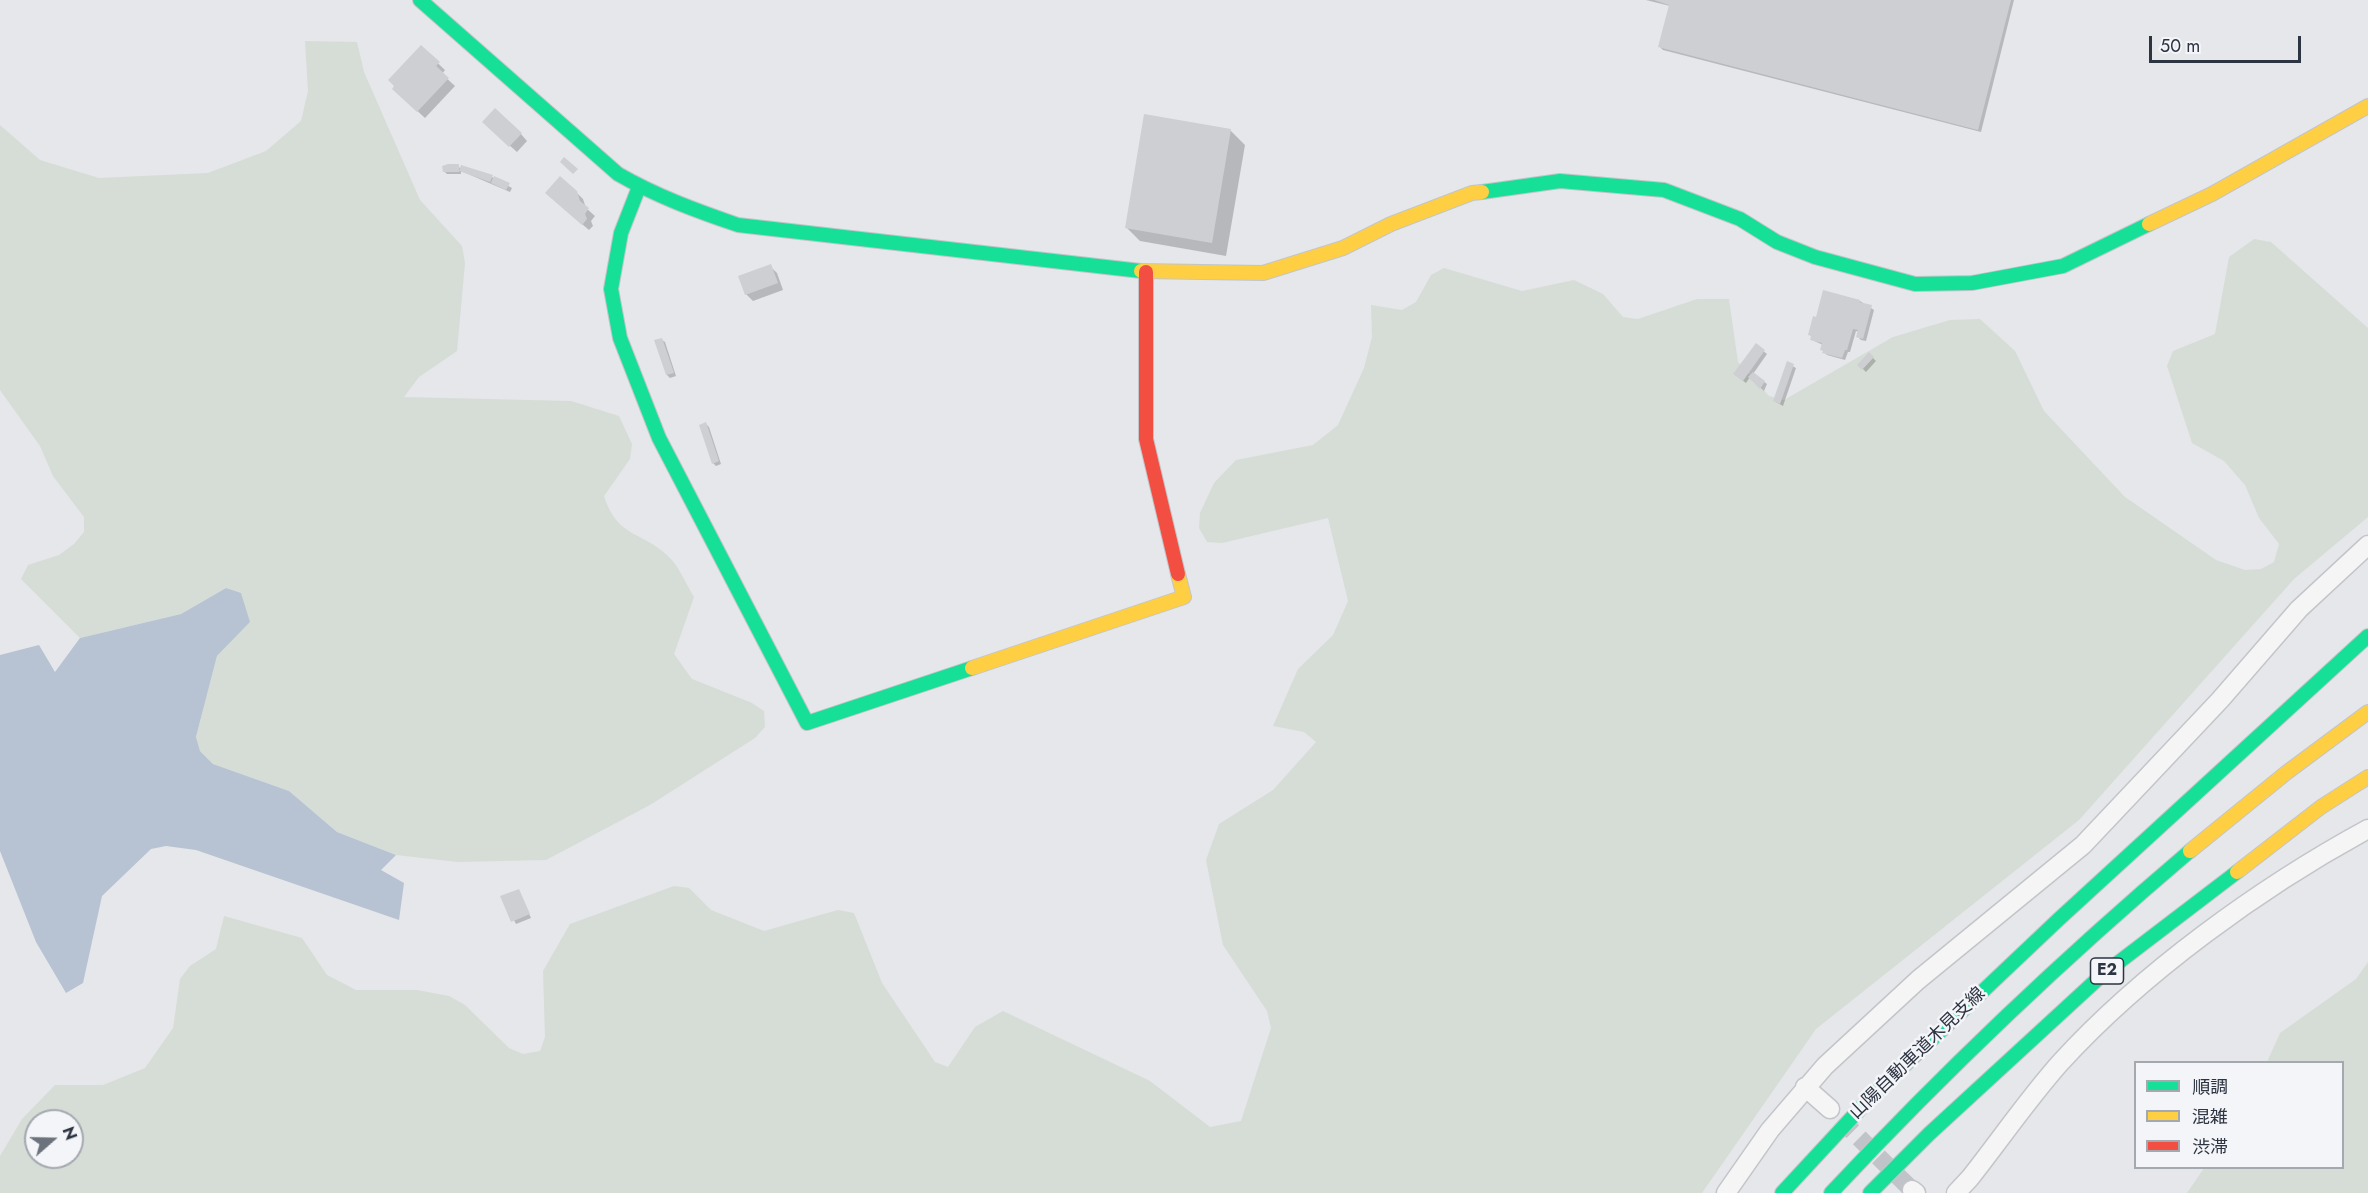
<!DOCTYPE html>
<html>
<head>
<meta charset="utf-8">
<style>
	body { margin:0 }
	#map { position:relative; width:2368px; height:1193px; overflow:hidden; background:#e5e7ea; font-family:Jost,"Noto Sans JP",sans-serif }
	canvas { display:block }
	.legend { position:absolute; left:2134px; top:1061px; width:210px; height:108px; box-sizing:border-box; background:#f4f5f8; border:2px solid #a4a8af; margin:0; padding:8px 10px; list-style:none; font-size:18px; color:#2d3442 }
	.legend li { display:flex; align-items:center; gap:12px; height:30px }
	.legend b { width:30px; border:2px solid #a4a8af }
	.north { position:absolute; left:24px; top:1109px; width:60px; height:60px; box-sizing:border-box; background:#f4f5f8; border:2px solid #a4a8af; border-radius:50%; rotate:70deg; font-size:16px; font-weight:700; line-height:24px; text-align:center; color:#2d3442 }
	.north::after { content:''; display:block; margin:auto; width:21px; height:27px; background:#6d737d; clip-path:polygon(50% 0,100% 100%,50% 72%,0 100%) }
	.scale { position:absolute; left:2149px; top:36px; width:152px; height:27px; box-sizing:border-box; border:3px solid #2d3442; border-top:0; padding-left:8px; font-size:18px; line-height:21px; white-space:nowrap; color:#2d3442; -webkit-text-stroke:4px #f4f5f8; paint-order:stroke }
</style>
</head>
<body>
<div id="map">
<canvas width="2368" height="1193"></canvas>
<ul class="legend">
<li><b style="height:8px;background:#16e098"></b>順調</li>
<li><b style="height:8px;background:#ffcf43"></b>混雑</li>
<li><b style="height:8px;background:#f24e42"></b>渋滞</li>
</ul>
<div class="north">N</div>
<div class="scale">50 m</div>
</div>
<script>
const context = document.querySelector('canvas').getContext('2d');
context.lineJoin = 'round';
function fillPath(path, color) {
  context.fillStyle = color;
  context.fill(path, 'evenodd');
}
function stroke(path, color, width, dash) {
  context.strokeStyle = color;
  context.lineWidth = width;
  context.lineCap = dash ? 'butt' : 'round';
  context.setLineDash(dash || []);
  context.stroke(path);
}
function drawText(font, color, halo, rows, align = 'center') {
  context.font = font + ' Jost,"Noto Sans JP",sans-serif';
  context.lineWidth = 5;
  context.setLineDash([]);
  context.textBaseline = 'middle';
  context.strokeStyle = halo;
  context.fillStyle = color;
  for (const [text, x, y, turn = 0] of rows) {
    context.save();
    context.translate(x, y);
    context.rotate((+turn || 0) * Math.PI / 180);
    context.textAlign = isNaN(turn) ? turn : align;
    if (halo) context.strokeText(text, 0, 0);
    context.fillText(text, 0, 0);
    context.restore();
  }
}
const green = new Path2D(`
	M 305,41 L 357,42 L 364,72 L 420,200 L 462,246 L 465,263 L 457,351 L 419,377 L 404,397 L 571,401 L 619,416 L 632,444 L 630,459 L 604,496 C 617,538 642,531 668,556 C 679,566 686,584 694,597 L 674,654 L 692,679 L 752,703 L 764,711 L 765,727 L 755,738 L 650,805 L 546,860 L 458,862 L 396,855 L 337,832 L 289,791 L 213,764 L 200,751 L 196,737 L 217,656 L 250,622 L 226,588 L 181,614 L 80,638 L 21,579 L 28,565 L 59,555 L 74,544 L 84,532 L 84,517 L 53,476 L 40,446 L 0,390 L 0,125 L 40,160 L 99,178 L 208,173 L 266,151 L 301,121 L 308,91 Z
	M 2254,239 L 2271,242 L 2368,328 L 2368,517 L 2294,579 L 2079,820 L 1816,1029 L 1702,1193 L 0,1193 L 0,1156 L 22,1119 L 55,1085 L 103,1085 L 145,1068 L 173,1028 L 180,979 L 190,966 L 216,949 L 224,916 L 302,938 L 327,975 L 356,990 L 417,990 L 449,996 L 465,1005 L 509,1048 L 523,1054 L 540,1051 L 545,1037 L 543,971 L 570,924 L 674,886 L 689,888 L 711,910 L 764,931 L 838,910 L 854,913 L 882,983 L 935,1062 L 948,1067 L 975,1027 L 1003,1011 L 1150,1081 L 1210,1127 L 1241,1121 L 1271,1028 L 1267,1011 L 1223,945 L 1206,860 L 1219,824 L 1273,790 L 1316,742 L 1304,732 L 1273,726 L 1298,669 L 1333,635 L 1348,601 L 1328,518 L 1222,543 L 1207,542 L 1199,528 L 1200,513 L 1214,483 L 1236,460 L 1313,445 L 1338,425 L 1364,368 L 1372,337 L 1371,305 L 1402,310 L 1416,302 L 1431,275 L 1444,268 L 1522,291 L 1574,280 L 1603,294 L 1623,317 L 1638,319 L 1697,299 L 1729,299 L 1738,362 L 1769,396 L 1784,400 L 1893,337 L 1950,320 L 1980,319 L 2015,351 L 2044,411 L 2125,497 L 2216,560 L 2245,570 L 2261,569 L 2274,562 L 2279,544 L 2259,518 L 2245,485 L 2224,461 L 2192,443 L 2167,366 L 2173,351 L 2215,334 L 2229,257 ZM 36,1121 L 72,1121 L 72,1157 L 36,1157 Z
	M 2368,962 L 2368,1193 L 2187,1193 L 2204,1168 L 2342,1168 L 2342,1062 L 2267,1062 L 2280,1033 L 2356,979 Z`);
const water = new Path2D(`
	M 226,588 L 241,593 L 250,622 L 217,656 L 196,737 L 200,751 L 213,764 L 289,791 L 337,832 L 396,855 L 381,870 L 404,883 L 399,920 L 196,850 L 166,846 L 151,849 L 102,896 L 83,983 L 66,993 L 36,942 L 0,851 L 0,655 L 39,645 L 55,672 L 80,638 L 181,614 Z`);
const shadow = new Path2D(`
	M 1646,0 L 2014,0 L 1981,132 L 1663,50 L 1660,47 L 1670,6 Z
	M 421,47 L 445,70 L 442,74 L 455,86 L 425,118 L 400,95 Z
	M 1145,116 L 1231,131 L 1245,145 L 1226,256 L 1140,241 L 1126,227 Z
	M 491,129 L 521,134 L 527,141 L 517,152 Z
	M 458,166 L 461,169 L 492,177 L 512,188 L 510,192 L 461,171 L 461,174 L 447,174 L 444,171 Z
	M 576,192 L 583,199 L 586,208 L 595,216 L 591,221 L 593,226 L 589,230 L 554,200 Z
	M 770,266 L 777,273 L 783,290 L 753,301 L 746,294 Z
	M 1860,301 L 1874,310 L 1866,341 L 1861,340 L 1858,337 L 1859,332 L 1856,331 L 1850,352 L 1848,352 L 1845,360 L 1827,355 L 1824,352 L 1823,345 L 1812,340 Z
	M 662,340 L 665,342 L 676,376 L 670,378 L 667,375 Z
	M 1756,345 L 1767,354 L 1753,374 L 1767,384 L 1764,391 L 1750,377 L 1746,383 L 1738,377 Z
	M 1869,354 L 1876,361 L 1866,372 L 1859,365 Z
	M 1787,363 L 1796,368 L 1783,406 L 1774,401 Z
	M 706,424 L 709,427 L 721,464 L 716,466 L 713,463 Z
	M 518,890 L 531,918 L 516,924 L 502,897 Z`);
const building = new Path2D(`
	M 1654,0 L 2011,0 L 1978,130 L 1658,47 L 1669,5 Z
	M 421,45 L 440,62 L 436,66 L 449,78 L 417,112 L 392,89 L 394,86 L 388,80 Z
	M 495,108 L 522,133 L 509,147 L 482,122 Z
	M 1144,114 L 1231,129 L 1212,243 L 1125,228 Z
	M 564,157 L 578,169 L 573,174 L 560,162 Z
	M 448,164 L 459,164 L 459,172 L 443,172 L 442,166 Z
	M 461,165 L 493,175 L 490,182 L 459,171 Z
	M 494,176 L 510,183 L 506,190 L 491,183 Z
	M 560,176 L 577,191 L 580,201 L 589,208 L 585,214 L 587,219 L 582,225 L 545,193 Z
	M 771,264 L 778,283 L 745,295 L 738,276 Z
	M 1823,290 L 1860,300 L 1859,302 L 1872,305 L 1863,339 L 1856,337 L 1858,330 L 1853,329 L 1847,350 L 1845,350 L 1842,358 L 1822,353 L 1823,351 L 1820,350 L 1822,343 L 1810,340 L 1811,336 L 1808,335 L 1813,316 L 1816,317 Z
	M 662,338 L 674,373 L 666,375 L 654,340 Z
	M 1756,343 L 1765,350 L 1743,381 L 1733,374 Z
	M 1869,352 L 1874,357 L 1862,370 L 1857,365 Z
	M 1787,361 L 1794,364 L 1780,404 L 1773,401 Z
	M 1753,372 L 1765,381 L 1760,389 L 1748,377 Z
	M 706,422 L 719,461 L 712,464 L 699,425 Z
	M 519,889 L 530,914 L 511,922 L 500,896 Z`);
const streetTunnel = new Path2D(`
	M 1840,1119 L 1912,1190`);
const street = new Path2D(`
	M 1805,1087 L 1830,1109
	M 1912,1190 L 1916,1193
	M 1726,1193 L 1770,1130 L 1825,1066 L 1918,980 L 2083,845 L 2220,700 L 2299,609 L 2368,545
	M 1956,1193 L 1970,1178 C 2000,1140 2028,1099 2060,1063 C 2142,973 2261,887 2368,829`);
const fast = new Path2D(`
	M 420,0 L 618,174 C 656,196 697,211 738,225 L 1141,271
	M 639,187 L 621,233 L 611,289 L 620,338 L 659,438 L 807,723 L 972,668
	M 1482,192 L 1560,181 L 1664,190 L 1740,219 L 1777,242 L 1815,257 L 1915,284 L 1972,283 L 2063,266 L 2149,224
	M 1782,1193 L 1871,1097 L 2059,919 L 2368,636
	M 1831,1193 C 1944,1072 2064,958 2190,851
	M 1870,1193 L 1929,1134 L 2102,975 L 2237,872`);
const slow = new Path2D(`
	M 2149,224 L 2212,194 L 2368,106
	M 1141,271 L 1263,273 L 1343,248 L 1391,224 L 1472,193 L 1482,192
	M 972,668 L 1184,597 L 1178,574
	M 2190,851 L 2286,773 L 2368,712
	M 2237,872 L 2321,807 L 2368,777`);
const jam = new Path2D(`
	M 1146,272 L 1146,439 L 1178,574`);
const shields = [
	[2107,971,33]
];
const shieldNames = [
	["E2",2107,971]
];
const streetNames = [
	["山陽自動車道木見支線",1918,1054,-44]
];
fillPath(green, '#d6ddd6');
fillPath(water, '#b7c3d2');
fillPath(shadow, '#0003');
fillPath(building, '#cecfd2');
stroke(streetTunnel, '#c0c3c8', 18, [18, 9]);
stroke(street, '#c3c5c8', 21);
stroke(fast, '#c3c5c8', 16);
stroke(slow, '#c3c5c8', 16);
stroke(jam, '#c3c5c8', 16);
stroke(street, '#f5f5f6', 18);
stroke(fast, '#16e098', 14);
stroke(slow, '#ffcf43', 14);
stroke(jam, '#f24e42', 14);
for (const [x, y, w] of shields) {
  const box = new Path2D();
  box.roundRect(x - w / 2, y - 13, w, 26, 4.5);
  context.fillStyle = '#f4f5f8';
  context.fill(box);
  stroke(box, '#2d3442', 1.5);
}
drawText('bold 16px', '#2d3442', null, shieldNames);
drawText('18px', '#2d3442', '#f4f5f8', streetNames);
</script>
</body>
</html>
